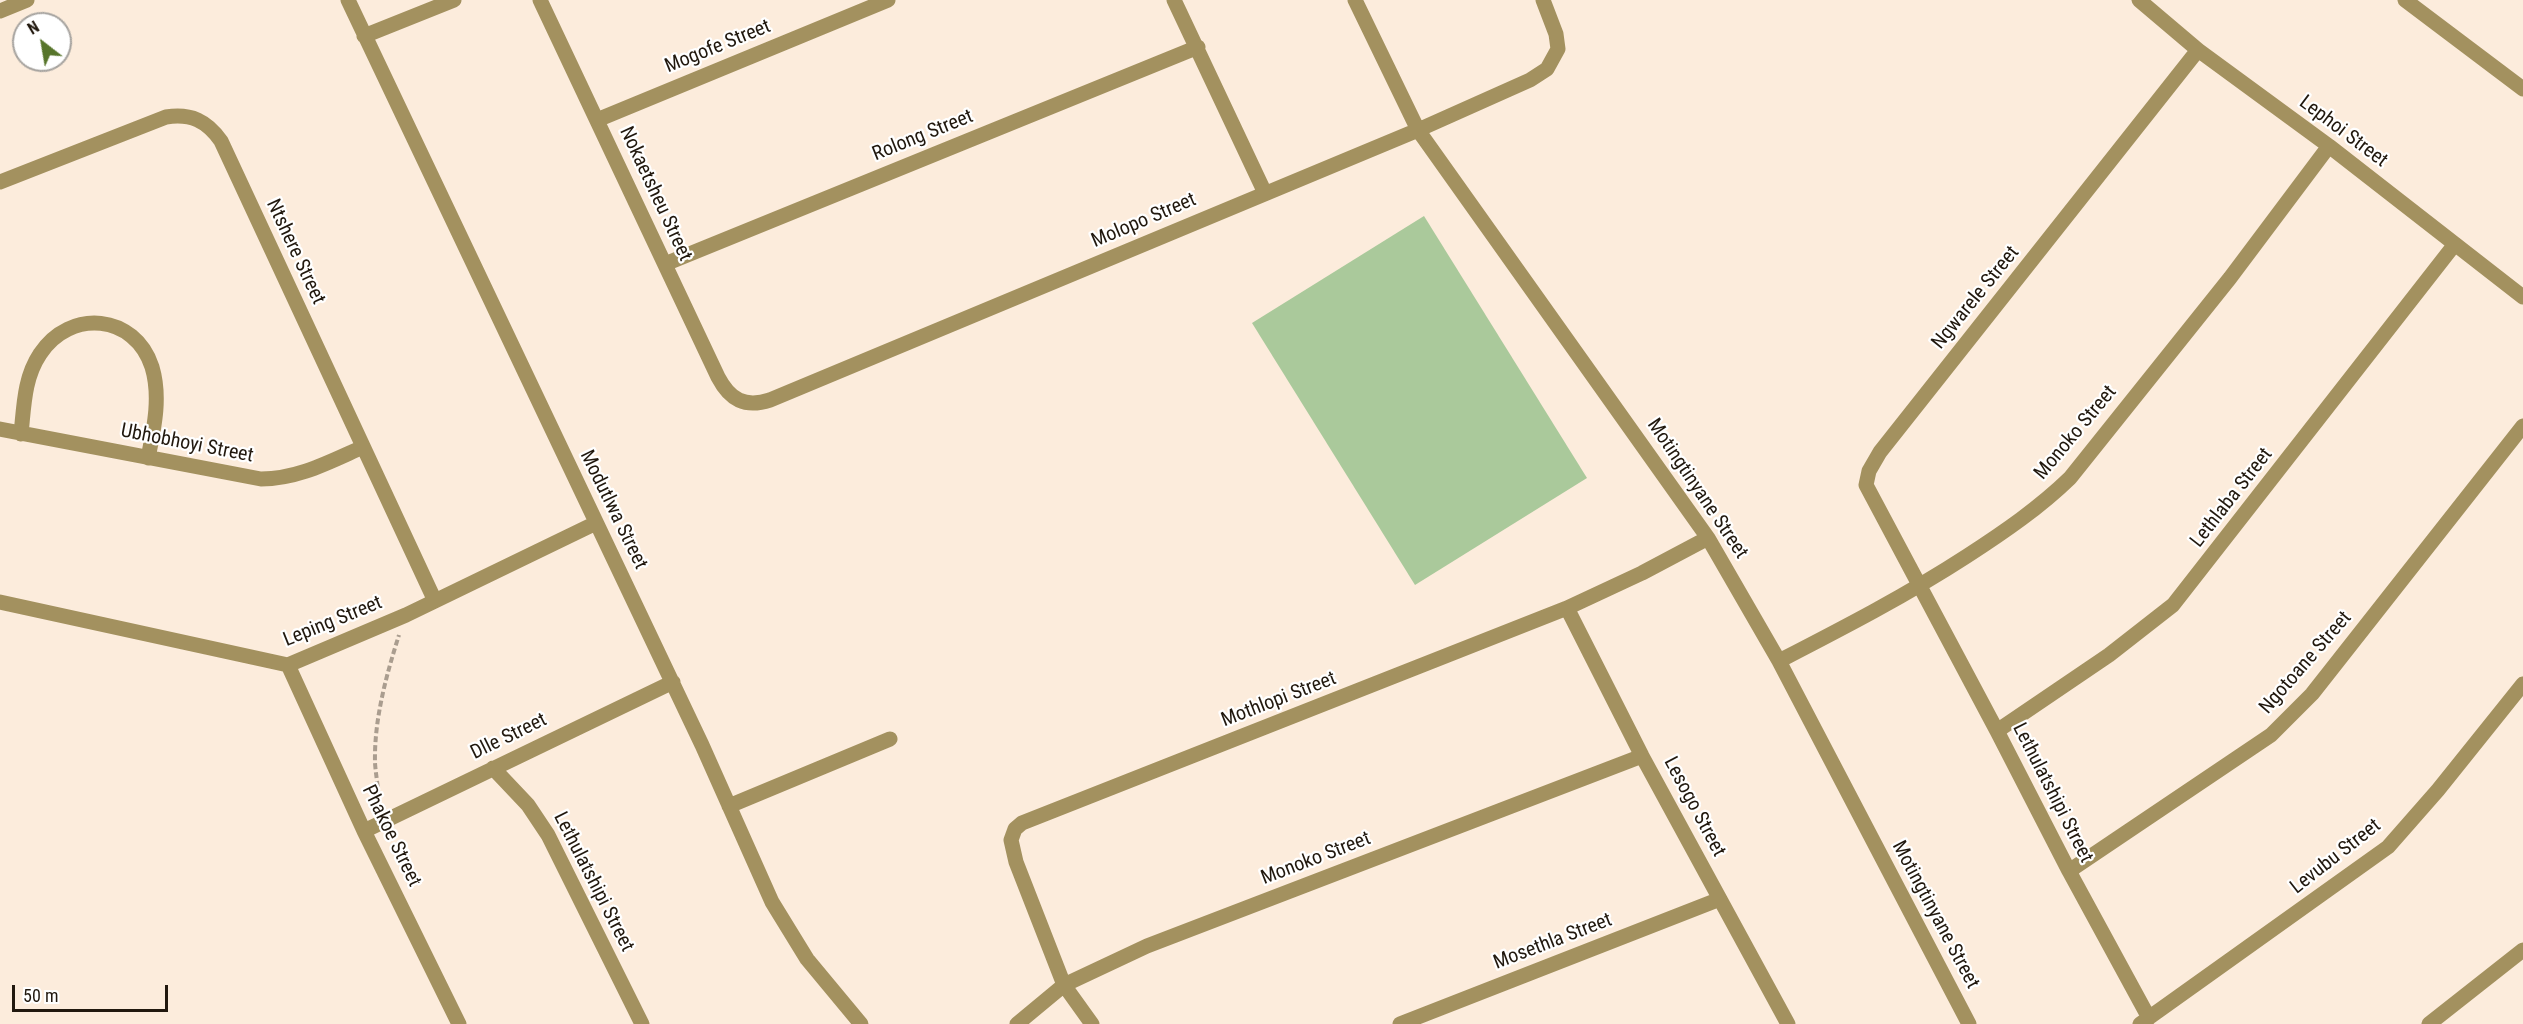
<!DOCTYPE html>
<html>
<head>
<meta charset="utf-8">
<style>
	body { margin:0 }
	#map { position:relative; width:2523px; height:1024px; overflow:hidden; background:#fcecdc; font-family:"Roboto Condensed",sans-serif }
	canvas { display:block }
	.north { position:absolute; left:12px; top:12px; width:60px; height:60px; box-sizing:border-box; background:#fff; border:2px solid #a6a39f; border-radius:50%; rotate:329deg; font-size:16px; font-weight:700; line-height:24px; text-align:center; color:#21180e }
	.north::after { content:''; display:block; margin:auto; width:21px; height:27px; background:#57752b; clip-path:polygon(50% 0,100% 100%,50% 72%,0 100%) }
	.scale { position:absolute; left:12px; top:985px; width:156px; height:27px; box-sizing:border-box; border:3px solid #21180e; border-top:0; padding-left:8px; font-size:18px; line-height:21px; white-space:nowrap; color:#21180e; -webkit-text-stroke:4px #fff; paint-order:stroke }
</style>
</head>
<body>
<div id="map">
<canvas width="2523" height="1024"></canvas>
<div class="north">N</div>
<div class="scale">50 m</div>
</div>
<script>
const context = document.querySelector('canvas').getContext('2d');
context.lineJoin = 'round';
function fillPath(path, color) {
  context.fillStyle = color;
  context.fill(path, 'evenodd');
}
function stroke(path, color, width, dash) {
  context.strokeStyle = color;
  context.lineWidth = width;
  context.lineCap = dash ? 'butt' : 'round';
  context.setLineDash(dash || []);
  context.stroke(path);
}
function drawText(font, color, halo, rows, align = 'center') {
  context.font = font + ' "Roboto Condensed",sans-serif';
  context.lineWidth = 4.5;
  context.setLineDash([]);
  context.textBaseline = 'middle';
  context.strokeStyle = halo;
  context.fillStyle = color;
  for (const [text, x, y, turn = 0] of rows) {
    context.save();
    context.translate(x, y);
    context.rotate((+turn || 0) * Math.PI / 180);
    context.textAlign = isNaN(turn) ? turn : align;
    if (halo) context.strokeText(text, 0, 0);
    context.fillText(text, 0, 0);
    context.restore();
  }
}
const green = new Path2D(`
	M 1424,216 L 1587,478 L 1415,585 L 1252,323 Z`);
const path = new Path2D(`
	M 379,805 C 379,791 376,777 375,763 C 374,720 386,676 399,635`);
const minor = new Path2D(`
	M 348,0 L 702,745 L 772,902 L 807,959 L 861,1024
	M 540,0 L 718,377 C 730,400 745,408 770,400 L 1418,130 L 1530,80 L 1547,69 L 1558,49 L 1556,34 L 1543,0
	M 1174,0 L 1265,193
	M 1355,0 L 1418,130 L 1708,538 L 1779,661 L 1969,1024
	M 2139,0 L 2198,50 L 2329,146 L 2523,297
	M 2405,0 L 2523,89
	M 0,11 L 27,0
	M 364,36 L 454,0
	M 597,120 L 888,0
	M 0,182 L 166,117 C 191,113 207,121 221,141 L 435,601
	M 665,264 L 1198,47
	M 0,429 L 261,479 C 298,479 329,462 363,447
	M 21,434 C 24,406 24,378 40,354 C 70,308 135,314 152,367 C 161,397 154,428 148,458
	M 0,602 L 288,665 L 406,615 L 596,523
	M 1567,608 L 1642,756 L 1788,1024
	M 1779,661 C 1843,628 1907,595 1967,556 C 2004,532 2039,508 2070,478 L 2230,278 L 2329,146
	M 288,665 L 364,831 L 459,1024
	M 1997,731 L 2109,655 L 2173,605 L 2455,244
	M 493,768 L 528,805 L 548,835 L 642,1024
	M 729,806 L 890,739
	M 364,831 L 673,682
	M 2069,871 L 2271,735 L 2312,694 L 2523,426
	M 2149,1018 L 2069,871 L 1997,731 L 1866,485 L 1869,471 L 1880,452 L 2198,50
	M 1017,1024 L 1064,985 L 1147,946 L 1642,756
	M 1092,1024 L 1064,985 L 1016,862 L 1011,840 L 1015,829 L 1022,823 L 1567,608 L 1642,573 L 1708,538
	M 1400,1024 L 1720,899
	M 2140,1024 L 2388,847 L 2438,790 L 2523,684
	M 2429,1024 L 2523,950`);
const streetNames = [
	["Mogofe Street",718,47,-22],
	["Lephoi Street",2343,132,37],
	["Rolong Street",923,136,-22],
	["Nokaetsheu Street",655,194,65],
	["Molopo Street",1144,221,-23],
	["Ntshere Street",295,252,65],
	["Ngwarele Street",1976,298,-51],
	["Monoko Street",2076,433,-50],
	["Ubhobhoyi Street",187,444,11],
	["Motingtinyane Street",1697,489,56],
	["Lethlaba Street",2232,498,-52],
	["Modutlwa Street",613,510,64],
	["Leping Street",333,622,-22],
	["Ngotoane Street",2306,663,-49],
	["Mothlopi Street",1279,700,-21],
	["Dlle Street",509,737,-26],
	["Lethulatshipi Street",2052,793,63],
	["Lesogo Street",1694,807,62],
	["Phakoe Street",391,836,64],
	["Levubu Street",2336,857,-38],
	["Monoko Street",1316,859,-21],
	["Lethulatshipi Street",593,882,63],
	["Motingtinyane Street",1935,915,62],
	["Mosethla Street",1553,942,-21]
];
fillPath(green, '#aac99b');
stroke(path, '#aa9d8f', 4, [6, 3]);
stroke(minor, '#a3915f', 15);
drawText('20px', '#21180e', '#fff', streetNames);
</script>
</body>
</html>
